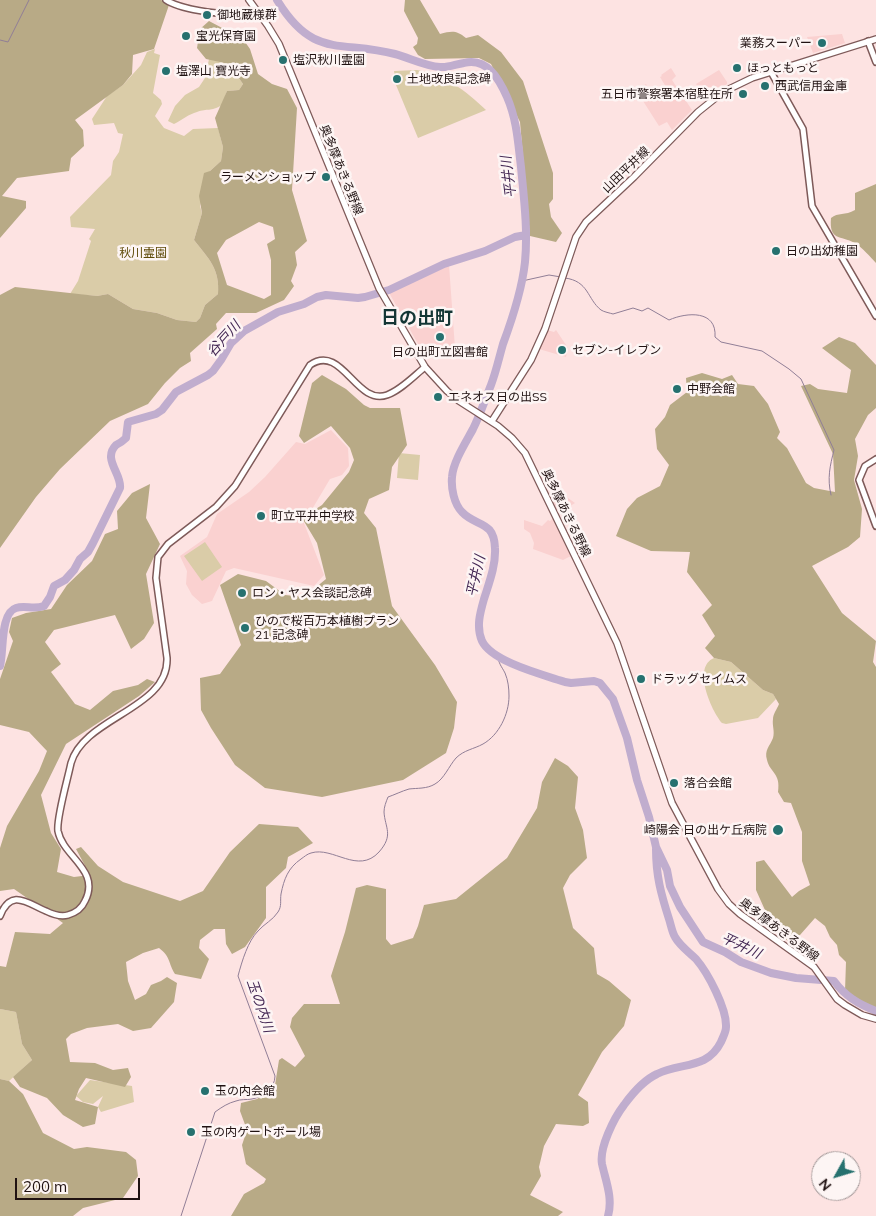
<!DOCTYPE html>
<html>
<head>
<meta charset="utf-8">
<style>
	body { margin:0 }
	#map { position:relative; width:876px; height:1216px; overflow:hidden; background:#fde3e2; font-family:Mulish,sans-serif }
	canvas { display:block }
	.north { position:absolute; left:811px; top:1151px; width:50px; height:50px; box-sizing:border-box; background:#fdf5f4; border:1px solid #a59a9a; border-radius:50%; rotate:231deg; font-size:14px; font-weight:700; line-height:20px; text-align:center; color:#201212 }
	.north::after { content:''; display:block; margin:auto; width:18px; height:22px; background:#26716f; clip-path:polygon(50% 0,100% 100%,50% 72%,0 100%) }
	.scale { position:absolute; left:15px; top:1178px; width:125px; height:22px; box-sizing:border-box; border:2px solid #201212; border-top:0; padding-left:6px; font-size:15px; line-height:18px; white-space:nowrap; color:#201212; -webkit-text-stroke:4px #fdf5f4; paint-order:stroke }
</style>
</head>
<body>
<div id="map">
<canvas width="876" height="1216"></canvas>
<div class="north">N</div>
<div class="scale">200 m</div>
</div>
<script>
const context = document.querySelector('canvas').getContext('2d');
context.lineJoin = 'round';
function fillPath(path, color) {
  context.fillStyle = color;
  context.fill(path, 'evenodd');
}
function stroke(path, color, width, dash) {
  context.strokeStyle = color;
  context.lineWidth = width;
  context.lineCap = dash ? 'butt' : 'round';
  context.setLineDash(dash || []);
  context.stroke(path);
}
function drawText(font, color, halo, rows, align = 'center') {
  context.font = font + ' Mulish,"Noto Sans JP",sans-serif';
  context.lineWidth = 5;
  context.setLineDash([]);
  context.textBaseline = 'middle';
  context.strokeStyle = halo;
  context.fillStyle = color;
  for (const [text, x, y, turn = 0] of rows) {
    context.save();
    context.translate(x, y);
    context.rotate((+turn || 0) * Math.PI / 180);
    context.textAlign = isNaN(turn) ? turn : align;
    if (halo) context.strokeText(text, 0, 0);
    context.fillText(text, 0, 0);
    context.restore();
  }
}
const built = new Path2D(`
	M 842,34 L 845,43 L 813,53 L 807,37 Z
	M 671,68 L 676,76 L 672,80 L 692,110 L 672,130 L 667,122 L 659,126 L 636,90 L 646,84 L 655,100 L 669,92 L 660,77 L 662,76 L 661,75 Z
	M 719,70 L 727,82 L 727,84 L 706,98 L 696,84 Z
	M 449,265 L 455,348 L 434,359 L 431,355 L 426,358 L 388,291 Z
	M 547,330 L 554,332 L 556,330 L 568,348 L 566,357 L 539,349 Z
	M 331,430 L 348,448 L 349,466 L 342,475 L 330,479 L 311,511 L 302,518 L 324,575 L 314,586 L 234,568 L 226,571 L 212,601 L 202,604 L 192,595 L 186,584 L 187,571 L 180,556 L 207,537 L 217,514 L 249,492 L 265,477 L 296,442 L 305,444 Z
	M 553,492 L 561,493 L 575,503 L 559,513 L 549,493 Z
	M 553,518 L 571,556 L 563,560 L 533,549 L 534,543 L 530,533 L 524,529 L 524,520 L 542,526 L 548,520 L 550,521 Z`);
const green = new Path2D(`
	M 155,49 L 154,53 L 160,55 L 153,93 L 161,100 L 162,104 L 155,116 L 164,128 L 184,136 L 193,129 L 218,128 L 223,147 L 221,161 L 210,171 L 200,206 L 202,213 L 194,240 C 209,259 220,269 218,294 L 205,305 L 200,318 L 196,322 L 177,320 L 157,313 L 133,309 L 108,294 L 97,296 L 70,294 L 78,281 L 91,241 L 89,239 L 95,229 L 71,227 L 70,217 L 111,175 L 113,161 L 119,152 L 123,134 L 118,133 L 114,123 L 94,125 L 92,119 L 107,96 L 123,85 L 141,65 L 147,52 Z
	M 209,59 L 229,64 L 243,84 L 239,90 L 227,91 L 222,105 C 210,112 208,108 197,112 C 189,114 182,120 174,124 L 168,121 L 175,106 L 185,95 L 199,87 L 205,78 Z
	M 417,70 C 445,75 465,90 486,110 L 418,138 L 396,85 L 394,71 Z
	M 399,453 L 420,455 L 418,480 L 397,478 Z
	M 205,542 L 222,567 L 202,581 L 184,556 Z
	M 714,658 L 731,662 L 763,690 L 773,694 L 776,699 L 758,718 L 726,724 L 722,723 C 711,710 692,667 714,658 Z
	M 0,1009 L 16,1012 L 22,1044 L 32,1060 L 9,1081 L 0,1079 Z
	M 90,1080 L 132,1086 L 134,1102 L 101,1112 L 98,1107 L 103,1096 L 93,1104 L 83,1102 L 76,1096 Z`);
const forest = new Path2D(`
	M 0,0 L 161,0 L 169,5 L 154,49 L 133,55 L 132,74 L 123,85 L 75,120 L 83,130 L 84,146 L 71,158 L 69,171 L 17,178 L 2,196 L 26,201 L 26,208 L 0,238 Z
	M 405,0 L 420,0 L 440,34 C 452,31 456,30 466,38 L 478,35 L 501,52 L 523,81 L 553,173 L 553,199 L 549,204 L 551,217 L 562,233 L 556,242 L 530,236 L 520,122 L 491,64 L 479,58 L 425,59 L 418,55 L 413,47 L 417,44 L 418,38 L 404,11 Z
	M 209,21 L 243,39 L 250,49 L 258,74 L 272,84 L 287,89 L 297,108 L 292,190 L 307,241 L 295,252 L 297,265 L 291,281 L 294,286 L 284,300 L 256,313 L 226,313 L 216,324 L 217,329 L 190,353 L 191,361 L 180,368 L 165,383 L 148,404 L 110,421 L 60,469 L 36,497 L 0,548 L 0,295 L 15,287 L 97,296 L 108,294 L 133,309 L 157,313 L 177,320 L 196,322 L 200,318 L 205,305 L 218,294 C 220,269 209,259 194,240 L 202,213 L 199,196 L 204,173 L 210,171 L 221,161 L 223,147 L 215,118 L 227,91 L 239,90 L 243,84 L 229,64 L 206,59 L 197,48 L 200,29 ZM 259,222 L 273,227 L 275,239 L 267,244 L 271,260 L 271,295 L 264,299 L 227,285 L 217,253 L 226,240 Z
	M 876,184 L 876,263 C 870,257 863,248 855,243 C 840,235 829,241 831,218 C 838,212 845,216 855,210 L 855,193 Z
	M 839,337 L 855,343 L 876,365 L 876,408 L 868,415 L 855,439 L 858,456 L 854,480 L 862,509 L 860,537 L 848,547 L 812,566 L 842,613 L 876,641 L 873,662 L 876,667 L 876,1012 L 845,991 L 846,962 L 839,955 L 837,945 L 830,937 L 825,926 L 815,918 L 800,935 L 789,942 L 773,928 L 756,890 L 756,862 L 764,860 L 792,897 L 799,891 L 810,885 L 802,861 L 802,832 L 791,803 L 784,802 L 778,792 C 781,773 770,773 767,760 C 764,750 770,746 773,738 C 775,731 772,726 773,719 C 773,714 777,709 779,704 L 773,694 L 763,690 L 731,662 L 714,658 L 705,648 L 715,636 L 702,615 L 712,605 L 687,572 L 690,552 L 651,551 L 616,536 L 627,509 L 637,498 L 660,486 L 669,465 L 657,449 L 655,429 L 665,417 L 670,405 L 687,392 L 686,378 L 702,373 L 722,379 L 732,375 L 738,384 L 754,386 L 768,404 L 780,432 L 777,438 L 787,448 L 806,483 L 814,488 L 835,492 L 833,454 L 801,386 L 810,384 L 818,389 L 847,393 L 851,370 L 822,348 Z
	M 322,375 L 346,389 L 364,405 L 370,408 L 400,408 L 407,445 L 392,467 L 389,490 L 369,499 L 364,513 L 376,528 L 392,606 L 435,665 L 457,702 L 454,728 L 446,753 L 403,780 L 322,797 L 265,788 L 235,765 L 211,728 L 201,710 L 200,678 L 220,674 L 241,645 L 220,585 L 238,574 L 266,581 L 285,595 L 304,597 L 326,579 L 317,543 L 302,518 L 322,505 L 349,472 L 354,460 L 350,448 L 331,426 L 304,443 L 299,436 L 312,383 Z
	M 150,484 L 146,518 L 160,544 L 146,574 L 154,623 L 144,639 L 131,649 L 115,615 L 54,630 L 45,642 L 61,664 L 51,672 L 75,704 L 90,710 L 113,691 L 138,685 L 147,679 L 155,682 L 139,696 L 66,744 L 41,795 L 51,833 L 61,849 L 57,872 L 74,877 L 90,875 L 76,849 L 81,847 L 98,866 L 123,882 L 180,901 L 203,891 L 230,852 L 259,824 L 298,827 L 313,843 L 288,857 L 286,868 L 266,887 L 266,918 L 245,947 L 232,954 L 226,944 L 225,929 L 214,929 L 200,940 L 199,948 L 209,959 L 201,979 L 175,974 C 168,963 171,957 159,948 L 143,953 L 126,962 L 128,981 L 135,1000 L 146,994 L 151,985 L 161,981 L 167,977 L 177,983 L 174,1002 L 151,1028 L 133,1031 L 118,1024 L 87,1028 L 71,1034 L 66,1039 L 70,1062 L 95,1063 L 113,1070 L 128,1068 L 131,1077 L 125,1087 L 86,1078 L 79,1089 L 75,1100 L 98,1107 L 95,1124 L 83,1127 L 63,1115 L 47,1098 L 20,1087 L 13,1077 L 32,1060 L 22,1044 L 16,1012 L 0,1009 L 0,966 L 6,967 L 15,932 L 50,934 L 63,923 L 14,889 L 0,891 L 0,848 L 7,826 L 39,771 L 47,751 L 29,732 L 0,725 L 0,679 L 13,641 L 9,632 L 12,618 L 26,613 L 51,609 L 67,585 L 92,561 L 105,534 L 118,529 L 117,511 L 132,493 Z
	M 555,758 L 568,766 L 578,777 L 575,808 L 583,830 L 587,858 L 570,875 L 563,888 L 573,928 L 594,948 L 597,974 L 609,981 L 631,1000 L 624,1026 L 602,1052 L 578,1095 L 588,1102 L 589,1123 L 583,1126 L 556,1124 L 544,1146 L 539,1167 L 541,1176 L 530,1195 L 563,1212 L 558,1216 L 231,1216 L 244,1194 L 264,1183 L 266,1179 L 246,1164 L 242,1145 L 247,1130 L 240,1111 L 241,1103 L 257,1099 L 275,1085 L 279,1060 L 282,1058 L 295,1067 L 305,1056 L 290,1027 L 292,1018 L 304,1004 L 340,1004 L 331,976 L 345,932 L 356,888 L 367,885 L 386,889 L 386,939 L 391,945 L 413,938 L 418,926 L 424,905 L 456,899 L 507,858 L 537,808 L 542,782 Z
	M 0,1079 L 9,1081 L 23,1094 L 43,1133 L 74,1149 L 87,1147 L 126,1152 L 136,1160 L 138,1176 L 123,1198 L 83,1208 L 73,1216 L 0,1216 Z`);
const stream = new Path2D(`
	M 0,40 L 8,42 L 29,0
	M 565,278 C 589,281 587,299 601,310 C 604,312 610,313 613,314 L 633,308 L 642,311 L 648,308 L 669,320 C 687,312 717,310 715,337 L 721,342 L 762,351 L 789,369 L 801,379 L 834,450 C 830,466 827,478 831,495
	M 522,281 L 549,275 L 561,277
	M 181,1216 L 215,1112 C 222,1107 228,1103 236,1101 C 241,1099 246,1100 252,1099 C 263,1097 275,1088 275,1076 L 238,976 C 242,961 248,941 258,931 C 264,924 273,920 278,912 C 282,906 280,901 281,894 C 284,879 288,868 301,859 C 304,857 307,854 311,853 C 333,846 358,875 379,852 C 394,835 385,828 384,812 C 384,807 386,802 388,797 C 394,795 402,791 409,789 C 417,788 427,789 435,784 C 444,779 449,766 456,758 C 464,750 474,749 483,744 C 499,735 509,714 509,696 C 509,688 508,680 505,673 C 502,667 498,663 498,656`);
const river = new Path2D(`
	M 277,0 C 313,59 339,40 395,54 C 410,58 425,66 440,67 C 448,68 456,64 464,63 C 487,57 499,79 507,97 C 517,120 518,143 521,167 C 524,199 528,230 525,262 C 522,290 513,317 503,344 C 499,358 496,372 491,385 C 485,400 480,415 473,429 C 466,442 453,462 452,477 C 451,488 454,504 462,512 C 476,527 494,520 495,548 C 496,565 489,583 484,599 C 480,613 476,627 482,641 C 492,662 544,675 565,682 L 571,683 L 594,681 L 600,683 L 613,699 L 627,738 L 637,780 L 649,817 L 656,847 L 667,870 L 670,886 L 680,907 L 703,942 L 725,952 L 741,962 L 771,973 L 796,978 L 834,981 C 845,996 858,1004 876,1011
	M 0,666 C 4,651 0,613 16,608 C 25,605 34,610 44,606 L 50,597 L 54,586 L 65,580 L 74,570 L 80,559 L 88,552 L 93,543 L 120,488 C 122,474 102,459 116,445 C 120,443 123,441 126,438 L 128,422 L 156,414 L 162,410 L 176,392 L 208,375 L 213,371 L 221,360 L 231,343 L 244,331 L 278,312 L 304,304 L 317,297 L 326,295 L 358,298 L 365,297 L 389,290 L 444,264 L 485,251 L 515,237 L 526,235
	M 608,1216 C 613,1198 606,1182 602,1164 C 599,1148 614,1118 624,1105 C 632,1094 644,1080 657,1074 C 681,1062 707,1070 721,1042 C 723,1037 726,1032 726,1027 C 727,1009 708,973 696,959 C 689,952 680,946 675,937 C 672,932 671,925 669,919 C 661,894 656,876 656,849`);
const tertiary = new Path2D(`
	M 166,0 C 182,11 225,14 245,16 L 252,15 L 257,10
	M 868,41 L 876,62
	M 771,72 L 803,129 L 812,206 L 876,316
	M 876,459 L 865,466 L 859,480 L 876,526
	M 0,916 C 11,888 27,903 46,911 C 52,914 61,917 68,915 C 75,913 82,908 85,901 C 101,870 63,857 58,831 C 56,819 68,778 71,763 C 84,717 169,709 167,658 L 156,578 L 158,557 L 168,544 L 216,507 L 235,486 L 310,365 C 342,343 356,406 387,395 C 401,390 414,376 425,367`);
const secondary = new Path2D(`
	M 249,0 L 268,26 L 279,44 L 379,288 L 425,367 L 447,391 L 459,401 L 498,426 L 512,438 L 525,453 L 617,643 L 672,803 L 718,889 L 729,904 L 740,914 L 814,967 L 837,999 L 845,1005 L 862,1015 L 876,1019
	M 492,421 L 531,360 L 545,329 L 576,237 L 586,222 L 634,177 L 698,112 L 723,92 L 752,78 L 876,39`);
const markers = [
	[207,15,5,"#26716f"],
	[186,36,5,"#26716f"],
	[822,43,5,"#26716f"],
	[283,60,5,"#26716f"],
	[737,68,5,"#26716f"],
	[166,71,5,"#26716f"],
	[397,79,5,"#26716f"],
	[765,86,5,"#26716f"],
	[743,94,5,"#26716f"],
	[326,177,5,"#26716f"],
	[776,251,5,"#26716f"],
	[440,337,5,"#26716f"],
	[562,350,5,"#26716f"],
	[677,389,5,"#26716f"],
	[438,397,5,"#26716f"],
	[261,516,5,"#26716f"],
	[242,593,5,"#26716f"],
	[245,628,5,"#26716f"],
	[641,679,5,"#26716f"],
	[674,783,5,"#26716f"],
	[778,830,6,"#26716f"],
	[205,1091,5,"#26716f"],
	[191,1132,5,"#26716f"]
];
const poiNames = [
	["御地蔵様群",217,15],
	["宝光保育園",196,36],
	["業務スーパー",812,43,"right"],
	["塩沢秋川霊園",293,60],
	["ほっともっと",747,68],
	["塩澤山 寶光寺",176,71],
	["土地改良記念碑",407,79],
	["西武信用金庫",775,86],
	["五日市警察署本宿駐在所",733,94,"right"],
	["ラーメンショップ",316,177,"right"],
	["日の出幼稚園",786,251],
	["セブン-イレブン",572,350],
	["日の出町立図書館",440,352,"center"],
	["中野会館",687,389],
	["エネオス日の出SS",448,397],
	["町立平井中学校",271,516],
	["ロン・ヤス会談記念碑",252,593],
	["ひので桜百万本植樹プラン",255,621],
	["21 記念碑",255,635],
	["ドラッグセイムス",651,679],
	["落合会館",684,783],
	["崎陽会 日の出ケ丘病院",767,830,"right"],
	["玉の内会館",215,1091],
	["玉の内ゲートボール場",201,1132]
];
const streetNames = [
	["奥多摩あきる野線",341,170,68],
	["山田平井線",626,170,-44],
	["奥多摩あきる野線",566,513,64],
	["奥多摩あきる野線",779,930,37]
];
const parkNames = [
	["秋川霊園",143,253]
];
const waterNames = [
	["平井川",509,177,-97],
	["谷戸川",224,339,-48],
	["平井川",476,576,-77],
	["平井川",741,946,25],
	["玉の内川",260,1006,71]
];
const districtNames = [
	["日の出町",417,319]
];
fillPath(built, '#fad1d0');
fillPath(green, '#dacca8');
fillPath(forest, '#b8aa86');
stroke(stream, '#907e96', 1);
stroke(river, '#c0adce', 8);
stroke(tertiary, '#7e5a59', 8);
stroke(secondary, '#7e5a59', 8);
stroke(tertiary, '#fff', 5);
stroke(secondary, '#fff', 5.5);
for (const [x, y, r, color] of markers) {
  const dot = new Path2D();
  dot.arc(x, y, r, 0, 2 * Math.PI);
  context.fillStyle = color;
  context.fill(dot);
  stroke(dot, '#fdf5f4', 2);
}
drawText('12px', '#201212', '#fdf5f4', poiNames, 'left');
drawText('12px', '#201212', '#fdf5f4', streetNames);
drawText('12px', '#5e4a08', '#fdf5f4', parkNames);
drawText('italic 14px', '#452955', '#fdf5f4', waterNames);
drawText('bold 18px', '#133635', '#fdf5f4', districtNames);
</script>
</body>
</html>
